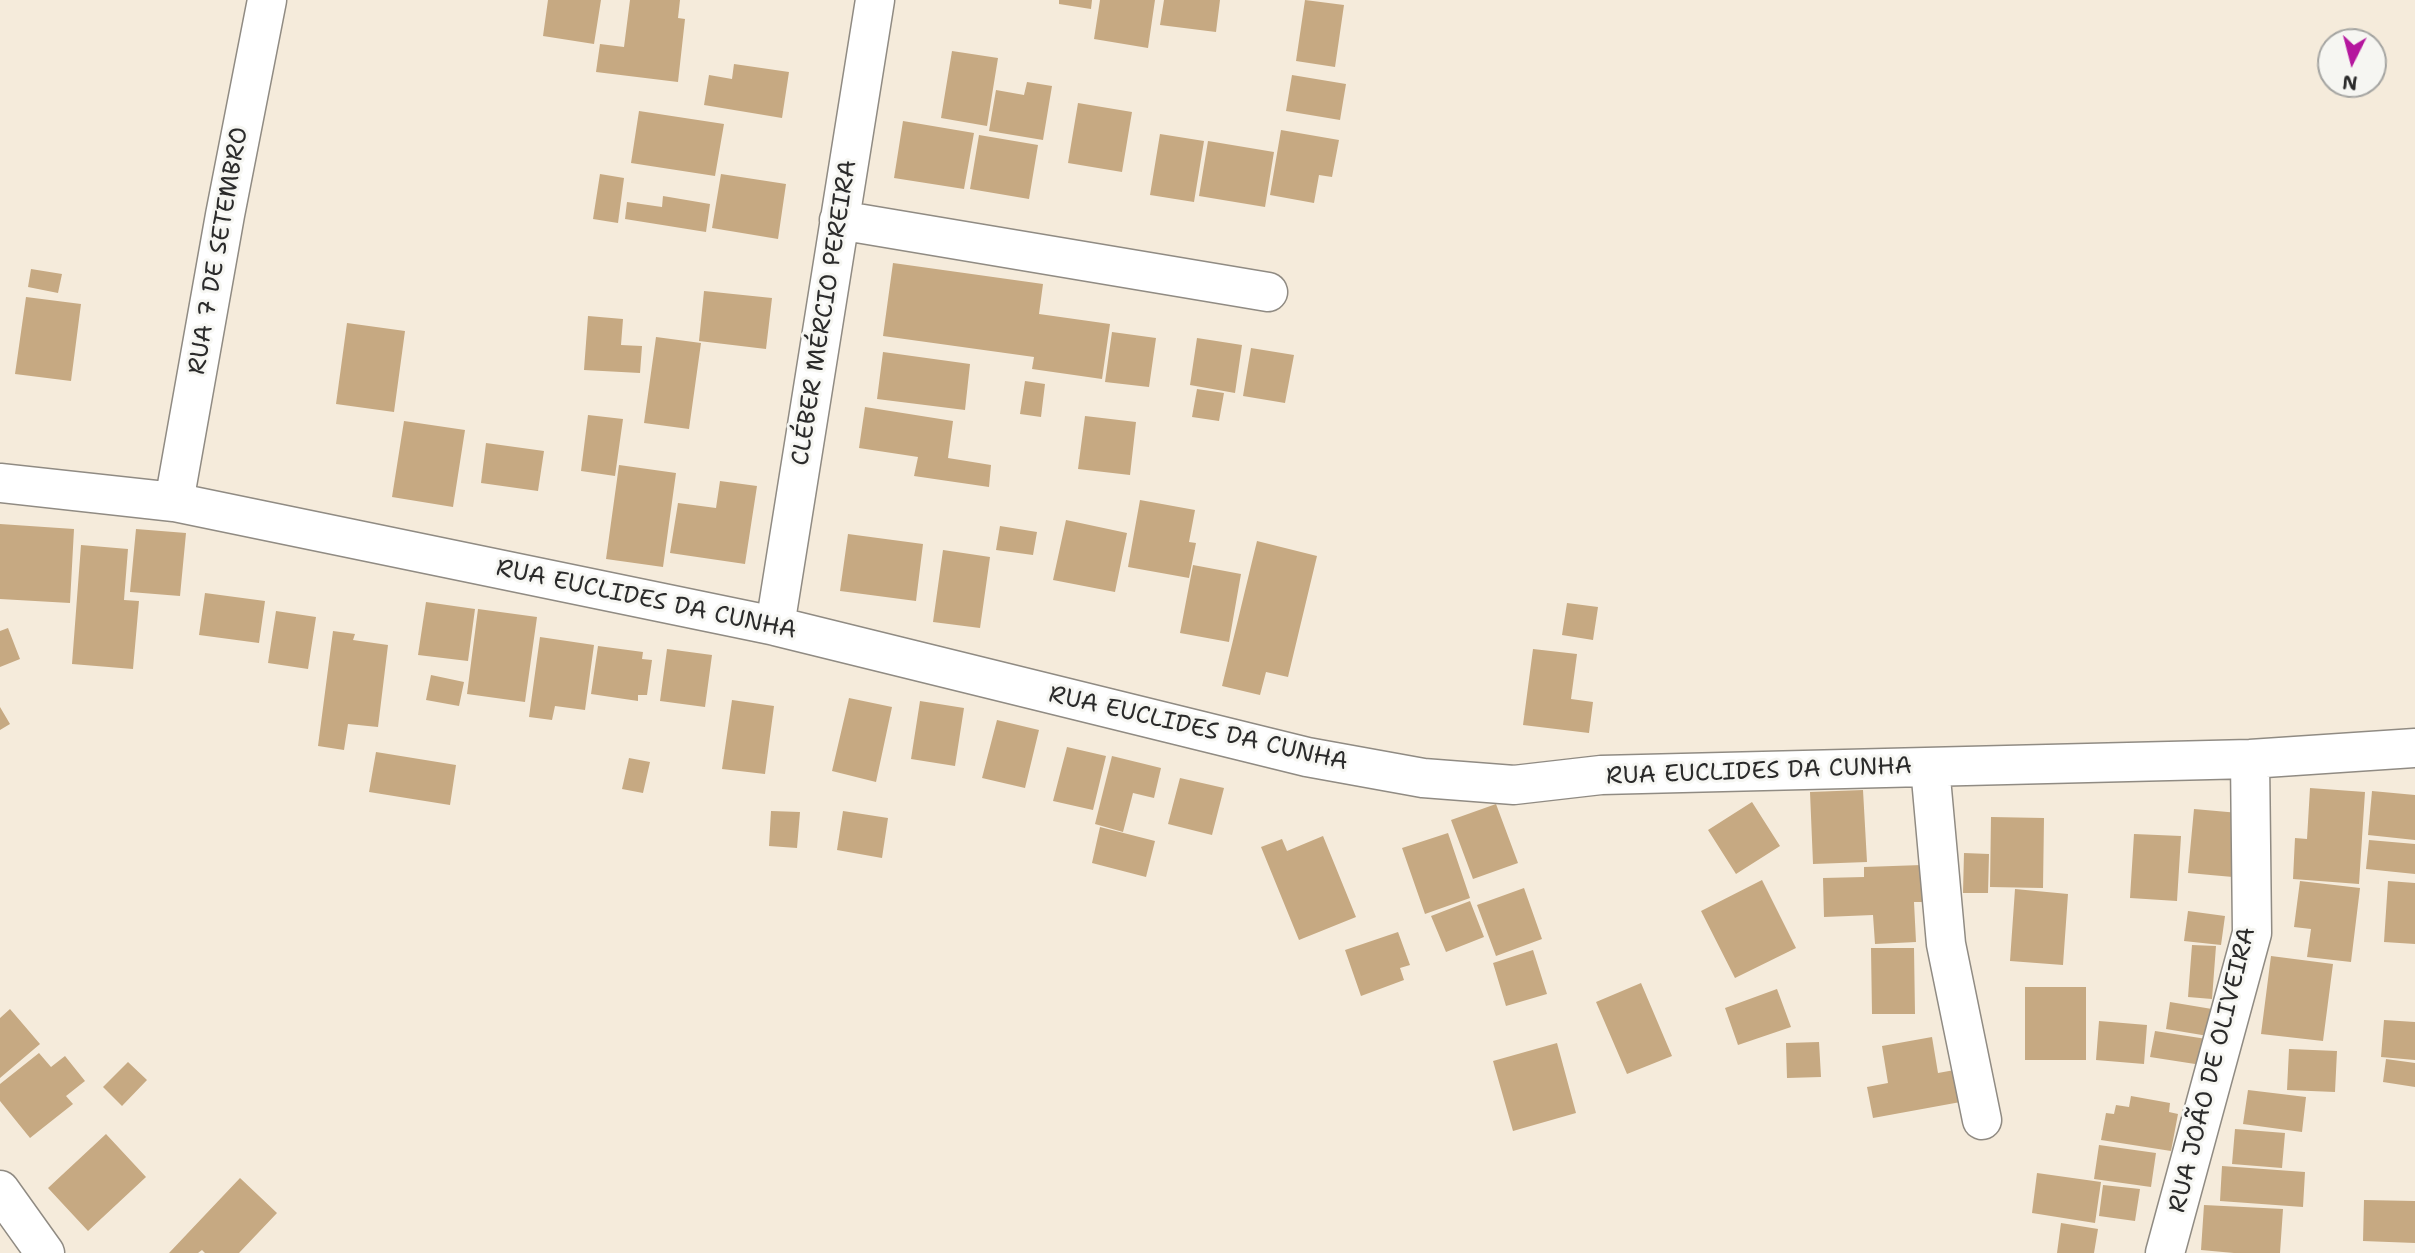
<!DOCTYPE html>
<html>
<head>
<meta charset="utf-8">
<style>
	body { margin:0 }
	#map { position:relative; width:2415px; height:1253px; overflow:hidden; background:#f5ebdb; font-family:"Shantell Sans",sans-serif }
	canvas { display:block }
	.north { position:absolute; left:2317px; top:28px; width:70px; height:70px; box-sizing:border-box; background:#f6f6f2; border:2px solid #a5a5a2; border-radius:50%; rotate:186deg; font-size:19px; font-weight:700; line-height:28px; text-align:center; color:#2b2b2b }
	.north::after { content:''; display:block; margin:auto; width:24px; height:32px; background:#b5179e; clip-path:polygon(50% 0,100% 100%,50% 72%,0 100%) }
</style>
</head>
<body>
<div id="map">
<canvas width="2415" height="1253"></canvas>
<div class="north">N</div>
</div>
<script>
const context = document.querySelector('canvas').getContext('2d');
context.lineJoin = 'round';
function fillPath(path, color) {
  context.fillStyle = color;
  context.fill(path, 'evenodd');
}
function stroke(path, color, width, dash) {
  context.strokeStyle = color;
  context.lineWidth = width;
  context.lineCap = dash ? 'butt' : 'round';
  context.setLineDash(dash || []);
  context.stroke(path);
}
function drawText(font, color, halo, rows, align = 'center') {
  context.font = font + ' "Shantell Sans",sans-serif';
  context.lineWidth = 6;
  context.setLineDash([]);
  context.textBaseline = 'middle';
  context.strokeStyle = halo;
  context.fillStyle = color;
  for (const [text, x, y, turn = 0] of rows) {
    context.save();
    context.translate(x, y);
    context.rotate((+turn || 0) * Math.PI / 180);
    context.textAlign = isNaN(turn) ? turn : align;
    if (halo) context.strokeText(text, 0, 0);
    context.fillText(text, 0, 0);
    context.restore();
  }
}
const building = new Path2D(`
	M 548,0 L 601,0 L 594,44 L 543,36 Z
	M 630,0 L 680,0 L 678,18 L 685,19 L 678,82 L 596,72 L 600,44 L 624,47 Z
	M 1059,0 L 1092,0 L 1091,9 L 1059,4 Z
	M 1100,0 L 1155,0 L 1148,48 L 1094,39 Z
	M 1164,0 L 1220,0 L 1216,32 L 1160,25 Z
	M 1305,0 L 1344,5 L 1335,67 L 1296,61 Z
	M 952,51 L 998,58 L 987,126 L 941,118 Z
	M 734,64 L 789,72 L 782,118 L 704,105 L 709,75 L 732,79 Z
	M 1292,75 L 1346,84 L 1340,120 L 1286,111 Z
	M 1027,82 L 1052,86 L 1043,140 L 989,131 L 996,90 L 1024,95 Z
	M 1078,103 L 1132,112 L 1122,172 L 1068,163 Z
	M 639,111 L 724,124 L 715,176 L 631,163 Z
	M 903,121 L 974,133 L 964,189 L 894,178 Z
	M 1281,130 L 1339,140 L 1332,177 L 1319,175 L 1314,203 L 1270,195 Z
	M 1160,134 L 1204,141 L 1194,202 L 1150,195 Z
	M 979,135 L 1038,145 L 1029,199 L 970,189 Z
	M 1208,141 L 1274,152 L 1265,207 L 1199,196 Z
	M 600,174 L 624,178 L 618,223 L 593,219 Z
	M 721,174 L 786,184 L 778,239 L 712,228 Z
	M 663,196 L 710,204 L 706,232 L 625,219 L 627,202 L 662,207 Z
	M 893,263 L 1043,284 L 1039,314 L 1110,324 L 1102,379 L 1032,369 L 1034,357 L 883,336 Z
	M 31,269 L 62,274 L 58,293 L 28,287 Z
	M 704,291 L 772,298 L 766,349 L 699,341 Z
	M 26,297 L 81,304 L 71,381 L 15,374 Z
	M 588,316 L 623,319 L 621,345 L 642,346 L 640,373 L 584,370 Z
	M 347,323 L 405,331 L 394,412 L 336,404 Z
	M 1112,332 L 1156,338 L 1149,387 L 1105,382 Z
	M 656,337 L 701,343 L 689,429 L 644,423 Z
	M 1197,338 L 1242,345 L 1235,393 L 1190,385 Z
	M 1251,348 L 1294,355 L 1285,403 L 1243,396 Z
	M 883,352 L 970,364 L 965,410 L 877,399 Z
	M 1025,381 L 1045,384 L 1041,417 L 1020,414 Z
	M 1197,389 L 1224,393 L 1219,421 L 1192,417 Z
	M 865,407 L 953,421 L 948,458 L 991,465 L 989,487 L 914,476 L 918,457 L 859,448 Z
	M 588,415 L 623,419 L 615,476 L 581,471 Z
	M 1085,416 L 1136,422 L 1130,475 L 1078,469 Z
	M 404,421 L 465,430 L 453,507 L 392,497 Z
	M 486,443 L 544,451 L 538,491 L 481,483 Z
	M 619,465 L 676,473 L 663,567 L 606,559 Z
	M 720,481 L 757,486 L 745,564 L 670,553 L 678,503 L 716,508 Z
	M 1140,500 L 1195,510 L 1189,542 L 1196,543 L 1189,578 L 1128,567 Z
	M 1066,520 L 1127,533 L 1115,592 L 1053,580 Z
	M 0,524 L 74,529 L 70,603 L 0,599 Z
	M 1000,526 L 1037,532 L 1033,555 L 996,550 Z
	M 136,529 L 186,533 L 180,596 L 130,592 Z
	M 848,534 L 923,544 L 916,601 L 840,591 Z
	M 1257,541 L 1317,556 L 1288,677 L 1266,672 L 1260,695 L 1222,686 Z
	M 81,545 L 128,549 L 124,600 L 139,601 L 133,669 L 72,664 Z
	M 943,550 L 990,557 L 980,628 L 933,622 Z
	M 1193,565 L 1241,574 L 1229,642 L 1180,633 Z
	M 205,593 L 265,601 L 259,643 L 199,635 Z
	M 426,602 L 475,609 L 468,661 L 418,655 Z
	M 1567,603 L 1598,607 L 1593,640 L 1562,635 Z
	M 478,609 L 537,617 L 525,702 L 467,694 Z
	M 276,611 L 316,617 L 308,669 L 268,663 Z
	M 8,628 L 20,659 L 0,667 L 0,631 Z
	M 333,631 L 355,634 L 353,640 L 388,645 L 378,727 L 348,724 L 344,750 L 318,746 Z
	M 540,637 L 594,645 L 585,710 L 555,706 L 552,720 L 529,717 Z
	M 598,646 L 643,652 L 642,659 L 652,660 L 647,695 L 638,695 L 638,701 L 591,694 Z
	M 667,649 L 712,655 L 705,707 L 660,701 Z
	M 1533,649 L 1577,654 L 1571,699 L 1593,702 L 1589,733 L 1523,725 Z
	M 431,675 L 464,682 L 459,706 L 426,700 Z
	M 849,698 L 892,707 L 876,782 L 832,771 Z
	M 732,700 L 774,706 L 765,774 L 722,769 Z
	M 920,701 L 964,708 L 955,766 L 911,759 Z
	M 0,707 L 10,724 L 0,730 Z
	M 997,720 L 1039,730 L 1025,788 L 982,778 Z
	M 1067,747 L 1106,756 L 1093,810 L 1053,801 Z
	M 376,752 L 456,765 L 450,805 L 369,792 Z
	M 1112,756 L 1161,768 L 1154,798 L 1133,793 L 1123,832 L 1095,824 Z
	M 629,758 L 650,762 L 643,793 L 622,789 Z
	M 1180,778 L 1224,788 L 1212,835 L 1168,824 Z
	M 2310,788 L 2365,792 L 2359,884 L 2293,879 L 2295,838 L 2307,839 Z
	M 1863,790 L 1867,862 L 1813,864 L 1810,792 Z
	M 2372,791 L 2415,795 L 2415,840 L 2368,835 Z
	M 1752,802 L 1780,846 L 1736,874 L 1708,830 Z
	M 1496,804 L 1518,863 L 1473,879 L 1451,820 Z
	M 2194,809 L 2239,813 L 2233,877 L 2188,873 Z
	M 771,811 L 800,812 L 797,848 L 769,846 Z
	M 843,811 L 888,818 L 882,858 L 837,850 Z
	M 1991,817 L 2044,818 L 2043,888 L 1990,887 Z
	M 1100,827 L 1155,841 L 1146,877 L 1092,863 Z
	M 1448,833 L 1470,898 L 1425,914 L 1402,848 Z
	M 2134,834 L 2181,836 L 2177,901 L 2130,898 Z
	M 1323,836 L 1356,917 L 1299,940 L 1261,847 L 1282,839 L 1287,851 Z
	M 2369,840 L 2415,844 L 2415,874 L 2366,869 Z
	M 1964,853 L 1989,854 L 1988,893 L 1963,893 Z
	M 1922,865 L 1923,902 L 1914,902 L 1916,942 L 1875,944 L 1873,915 L 1824,917 L 1823,878 L 1864,877 L 1864,867 Z
	M 1762,880 L 1796,948 L 1735,978 L 1701,911 Z
	M 2300,881 L 2360,888 L 2351,962 L 2307,957 L 2311,929 L 2294,927 Z
	M 2388,881 L 2415,883 L 2415,944 L 2384,942 Z
	M 1524,888 L 1542,939 L 1496,956 L 1477,905 Z
	M 2015,889 L 2068,894 L 2063,965 L 2010,961 Z
	M 1470,901 L 1484,937 L 1446,952 L 1431,916 Z
	M 2188,911 L 2225,916 L 2221,945 L 2184,941 Z
	M 1398,932 L 1410,965 L 1400,968 L 1404,980 L 1361,996 L 1345,950 Z
	M 2192,945 L 2216,946 L 2212,999 L 2188,997 Z
	M 1871,948 L 1914,948 L 1915,1014 L 1872,1014 Z
	M 1533,950 L 1547,994 L 1506,1006 L 1493,963 Z
	M 2271,956 L 2333,964 L 2323,1041 L 2261,1034 Z
	M 1641,983 L 1672,1056 L 1627,1074 L 1596,1002 Z
	M 2025,987 L 2086,987 L 2086,1060 L 2025,1060 Z
	M 1777,989 L 1791,1027 L 1738,1045 L 1725,1008 Z
	M 2170,1002 L 2212,1009 L 2208,1036 L 2166,1029 Z
	M 10,1009 L 40,1044 L 0,1078 L 0,1018 Z
	M 2384,1020 L 2415,1022 L 2415,1060 L 2381,1057 Z
	M 2099,1021 L 2147,1025 L 2144,1064 L 2096,1060 Z
	M 2155,1031 L 2213,1040 L 2208,1066 L 2150,1057 Z
	M 1932,1037 L 1938,1073 L 1960,1069 L 1966,1101 L 1873,1118 L 1867,1087 L 1888,1083 L 1882,1046 Z
	M 1819,1042 L 1821,1077 L 1787,1078 L 1786,1043 Z
	M 1557,1043 L 1576,1113 L 1513,1131 L 1493,1061 Z
	M 2289,1049 L 2337,1051 L 2335,1092 L 2287,1090 Z
	M 39,1053 L 51,1067 L 65,1056 L 85,1081 L 66,1096 L 73,1104 L 30,1138 L 0,1101 L 0,1084 Z
	M 2386,1059 L 2415,1063 L 2415,1087 L 2383,1082 Z
	M 128,1062 L 147,1080 L 122,1106 L 103,1087 Z
	M 2248,1090 L 2306,1097 L 2302,1132 L 2243,1124 Z
	M 2131,1096 L 2170,1103 L 2169,1112 L 2178,1114 L 2171,1151 L 2101,1140 L 2106,1113 L 2114,1114 L 2116,1105 L 2129,1107 Z
	M 2235,1129 L 2285,1133 L 2282,1168 L 2232,1164 Z
	M 106,1134 L 146,1177 L 88,1231 L 48,1188 Z
	M 2099,1145 L 2156,1153 L 2151,1187 L 2094,1179 Z
	M 2222,1166 L 2305,1172 L 2303,1207 L 2220,1201 Z
	M 2037,1173 L 2101,1182 L 2095,1223 L 2032,1213 Z
	M 240,1178 L 277,1213 L 239,1253 L 205,1253 L 202,1250 L 198,1253 L 169,1253 Z
	M 2103,1185 L 2140,1189 L 2135,1221 L 2099,1216 Z
	M 2364,1200 L 2415,1201 L 2415,1243 L 2363,1241 Z
	M 2204,1205 L 2283,1209 L 2280,1253 L 2234,1253 L 2201,1250 Z
	M 2061,1223 L 2098,1229 L 2094,1253 L 2057,1253 Z`);
const street = new Path2D(`
	M 839,220 L 1268,292
	M 0,483 L 174,502 L 775,626 L 1307,757 L 1423,778 L 1514,785 L 1601,775 L 2250,759 L 2415,748
	M 174,502 L 225,215 L 267,0
	M 775,626 L 875,0
	M 1930,767 L 1946,944 L 1982,1120
	M 0,1190 L 45,1253
	M 2165,1253 L 2252,933 L 2250,759`);
const streetNames = [
	["RUA 7 DE SETEMBRO",219,251,-80],
	["CLÉBER MÉRCIO PEREIRA",825,313,-81],
	["RUA EUCLIDES DA CUNHA",646,600,12],
	["RUA EUCLIDES DA CUNHA",1198,729,13],
	["RUA EUCLIDES DA CUNHA",1759,772,-2],
	["RUA JOÃO DE OLIVEIRA",2213,1070,-76]
];
fillPath(building, '#c6a982');
stroke(street, '#908b83', 41);
stroke(street, '#fff', 38);
drawText('24px', '#2b2b2b', '#f6f6f2', streetNames);
</script>
</body>
</html>
